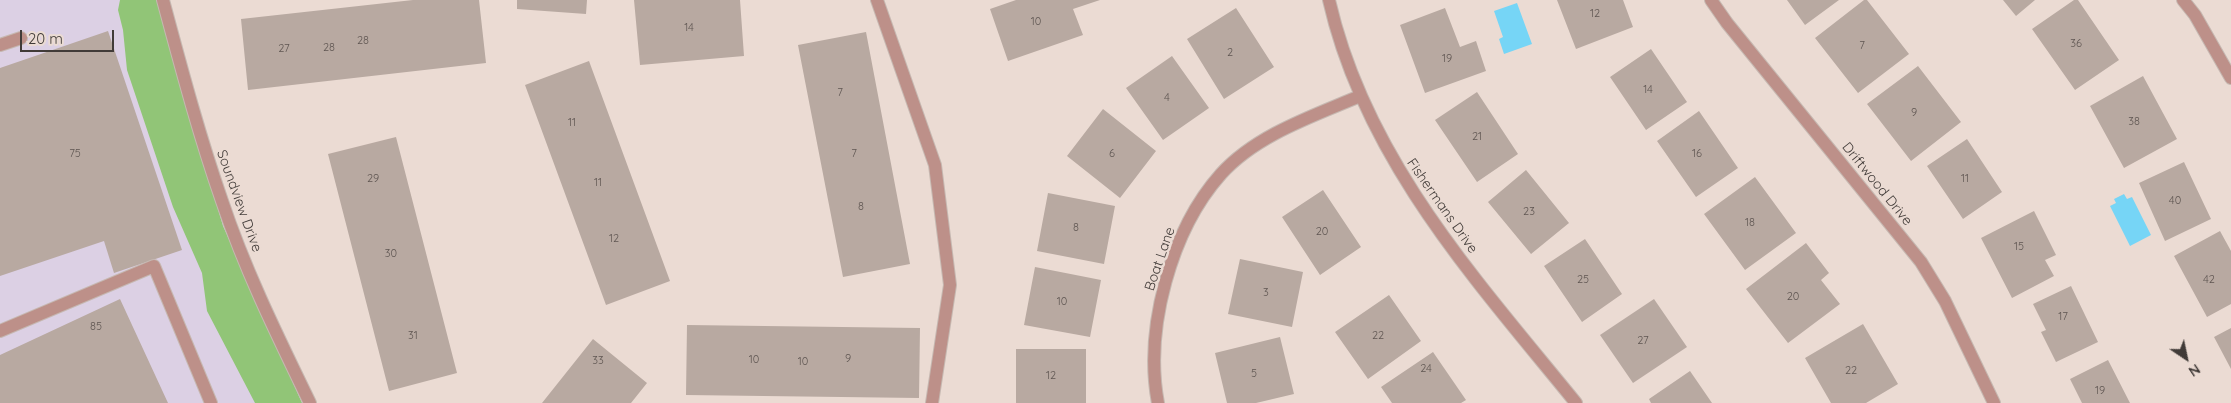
<!DOCTYPE html>
<html>
<head>
<meta charset="utf-8">
<style>
	body { margin:0 }
	#map { position:relative; width:2231px; height:403px; overflow:hidden; background:#ebdbd3; font-family:Quicksand,sans-serif }
	canvas { display:block }
	.north { position:absolute; left:2161px; top:333px; width:50px; height:50px; -webkit-text-stroke:4px #ebdbd3; paint-order:stroke; rotate:146deg; font-size:14px; font-weight:700; line-height:20px; text-align:center; color:#413b38 }
	.north::after { content:''; display:block; margin:auto; width:18px; height:22px; background:#413b38; clip-path:polygon(50% 0,100% 100%,50% 72%,0 100%) }
	.scale { position:absolute; left:20px; top:30px; width:94px; height:22px; box-sizing:border-box; border:2px solid #413b38; border-top:0; padding-left:6px; font-size:15px; line-height:18px; white-space:nowrap; color:#413b38; -webkit-text-stroke:4px #ebdbd3; paint-order:stroke }
</style>
</head>
<body>
<div id="map">
<canvas width="2231" height="403"></canvas>
<div class="north">N</div>
<div class="scale">20 m</div>
</div>
<script>
const context = document.querySelector('canvas').getContext('2d');
context.lineJoin = 'round';
function fillPath(path, color) {
  context.fillStyle = color;
  context.fill(path, 'evenodd');
}
function stroke(path, color, width, dash) {
  context.strokeStyle = color;
  context.lineWidth = width;
  context.lineCap = dash ? 'butt' : 'round';
  context.setLineDash(dash || []);
  context.stroke(path);
}
function drawText(font, color, halo, rows, align = 'center') {
  context.font = font + ' Quicksand,sans-serif';
  context.lineWidth = 5;
  context.setLineDash([]);
  context.textBaseline = 'middle';
  context.strokeStyle = halo;
  context.fillStyle = color;
  for (const [text, x, y, turn = 0] of rows) {
    context.save();
    context.translate(x, y);
    context.rotate((+turn || 0) * Math.PI / 180);
    context.textAlign = isNaN(turn) ? turn : align;
    if (halo) context.strokeText(text, 0, 0);
    context.fillText(text, 0, 0);
    context.restore();
  }
}
const industrial = new Path2D(`
	M 0,0 L 163,0 L 231,229 L 310,403 L 0,403 Z`);
const green = new Path2D(`
	M 120,0 L 157,0 L 223,226 L 302,403 L 255,403 L 207,311 L 202,273 L 173,207 L 127,70 L 123,30 L 118,10 Z`);
const water = new Path2D(`
	M 1517,3 L 1532,44 L 1504,54 L 1499,39 L 1503,37 L 1494,11 Z
	M 2124,194 L 2127,199 L 2132,197 L 2151,235 L 2130,246 L 2110,206 L 2116,203 L 2114,199 Z`);
const building = new Path2D(`
	M 413,0 L 479,0 L 486,63 L 248,90 L 241,19 Z
	M 517,0 L 587,0 L 586,14 L 517,9 Z
	M 634,0 L 740,0 L 744,56 L 640,65 Z
	M 1016,0 L 1100,0 L 1073,9 L 1083,35 L 1008,61 L 990,9 Z
	M 1557,0 L 1623,0 L 1633,27 L 1576,49 Z
	M 1787,0 L 1839,0 L 1805,25 Z
	M 1864,0 L 1867,0 L 1909,54 L 1858,93 L 1815,38 Z
	M 2003,0 L 2035,0 L 2016,16 Z
	M 2074,0 L 2078,0 L 2119,60 L 2075,90 L 2032,29 Z
	M 1236,8 L 1274,67 L 1224,99 L 1187,39 Z
	M 1445,8 L 1460,47 L 1476,41 L 1486,71 L 1425,93 L 1400,25 Z
	M 108,31 L 182,250 L 114,273 L 104,241 L 0,276 L 0,68 Z
	M 866,32 L 910,264 L 843,277 L 798,45 Z
	M 1651,49 L 1687,102 L 1646,130 L 1610,77 Z
	M 1172,56 L 1209,108 L 1163,140 L 1126,88 Z
	M 589,61 L 670,281 L 606,305 L 525,85 Z
	M 1918,66 L 1961,122 L 1911,161 L 1867,104 Z
	M 2143,76 L 2177,139 L 2124,168 L 2090,106 Z
	M 1477,92 L 1518,154 L 1477,182 L 1435,120 Z
	M 1103,109 L 1156,151 L 1120,198 L 1067,156 Z
	M 1699,111 L 1738,168 L 1696,197 L 1657,141 Z
	M 396,137 L 457,373 L 389,391 L 328,154 Z
	M 1967,139 L 2002,192 L 1963,219 L 1927,166 Z
	M 2184,162 L 2211,219 L 2165,241 L 2139,183 Z
	M 1526,170 L 1569,223 L 1531,254 L 1488,202 Z
	M 1755,177 L 1796,233 L 1745,270 L 1704,214 Z
	M 1323,190 L 1361,247 L 1320,275 L 1282,217 Z
	M 1048,193 L 1115,206 L 1104,264 L 1037,251 Z
	M 2034,211 L 2056,255 L 2045,260 L 2054,276 L 2012,298 L 1981,238 Z
	M 2220,231 L 2231,251 L 2231,304 L 2207,317 L 2174,256 Z
	M 1585,239 L 1622,294 L 1582,322 L 1544,266 Z
	M 1806,243 L 1829,273 L 1821,280 L 1840,304 L 1788,343 L 1746,289 Z
	M 1240,259 L 1303,272 L 1292,327 L 1228,314 Z
	M 1035,267 L 1101,280 L 1090,337 L 1024,325 Z
	M 2071,286 L 2098,342 L 2056,362 L 2041,332 L 2046,330 L 2033,304 Z
	M 1389,295 L 1421,341 L 1368,379 L 1335,332 Z
	M 120,299 L 168,403 L 0,403 L 0,355 Z
	M 1654,299 L 1687,347 L 1633,383 L 1600,335 Z
	M 1863,324 L 1898,384 L 1866,403 L 1831,403 L 1805,358 Z
	M 687,325 L 920,328 L 919,398 L 686,395 Z
	M 2231,328 L 2231,369 L 2214,337 Z
	M 1280,337 L 1294,394 L 1256,403 L 1227,403 L 1215,353 Z
	M 593,339 L 647,383 L 631,403 L 542,403 Z
	M 1016,349 L 1086,349 L 1086,403 L 1016,403 Z
	M 1433,352 L 1466,400 L 1461,403 L 1392,403 L 1381,387 Z
	M 2108,360 L 2130,403 L 2082,403 L 2070,379 Z
	M 1690,371 L 1712,403 L 1651,403 L 1649,399 Z`);
const service = new Path2D(`
	M 877,0 L 935,165 L 950,285 L 932,403
	M 0,45 L 21,38
	M 0,331 L 154,266 L 211,403`);
const minor = new Path2D(`
	M 163,0 C 181,67 199,135 222,201 C 245,270 278,337 310,403
	M 1329,0 C 1365,159 1476,280 1576,403
	M 1711,0 L 1727,23 L 1921,262 L 1945,301 L 1994,403
	M 2183,0 L 2195,15 L 2231,78
	M 1158,403 C 1144,329 1171,230 1221,174 C 1256,135 1313,116 1360,96`);
const numberNames = [
	["12",1595,14],
	["10",1036,22],
	["14",689,28],
	["28",363,41],
	["36",2076,44],
	["7",1862,46],
	["28",329,48],
	["27",284,49],
	["2",1230,53],
	["19",1447,59],
	["14",1648,90],
	["7",840,93],
	["4",1167,98],
	["9",1914,113],
	["38",2134,122],
	["11",572,123],
	["21",1477,137],
	["75",75,154],
	["7",854,154],
	["6",1112,154],
	["16",1697,154],
	["29",373,179],
	["11",1965,179],
	["11",598,183],
	["40",2175,201],
	["8",861,207],
	["23",1529,212],
	["18",1750,223],
	["8",1076,228],
	["20",1322,232],
	["12",614,239],
	["15",2019,247],
	["30",391,254],
	["25",1583,280],
	["42",2209,280],
	["3",1266,293],
	["20",1793,297],
	["10",1062,302],
	["17",2063,317],
	["85",96,327],
	["31",413,336],
	["22",1378,336],
	["27",1643,341],
	["9",848,359],
	["10",754,360],
	["33",598,361],
	["10",803,362],
	["24",1426,369],
	["22",1851,371],
	["5",1254,374],
	["12",1051,376],
	["19",2100,391]
];
const streetNames = [
	["Driftwood Drive",1877,184,51],
	["Soundview Drive",239,201,70],
	["Fishermans Drive",1442,206,55],
	["Boat Lane",1160,259,-71]
];
fillPath(industrial, '#dcd0e4');
fillPath(green, '#91c577');
fillPath(water, '#76d5f6');
fillPath(building, '#b8a9a1');
stroke(service, '#c6b8b1', 14);
stroke(minor, '#c6b8b1', 14);
stroke(service, '#bd9089', 12);
stroke(minor, '#bd9089', 12);
drawText('11px', '#5f5652', null, numberNames);
drawText('14px', '#413b38', '#ebdbd3', streetNames);
</script>
</body>
</html>
